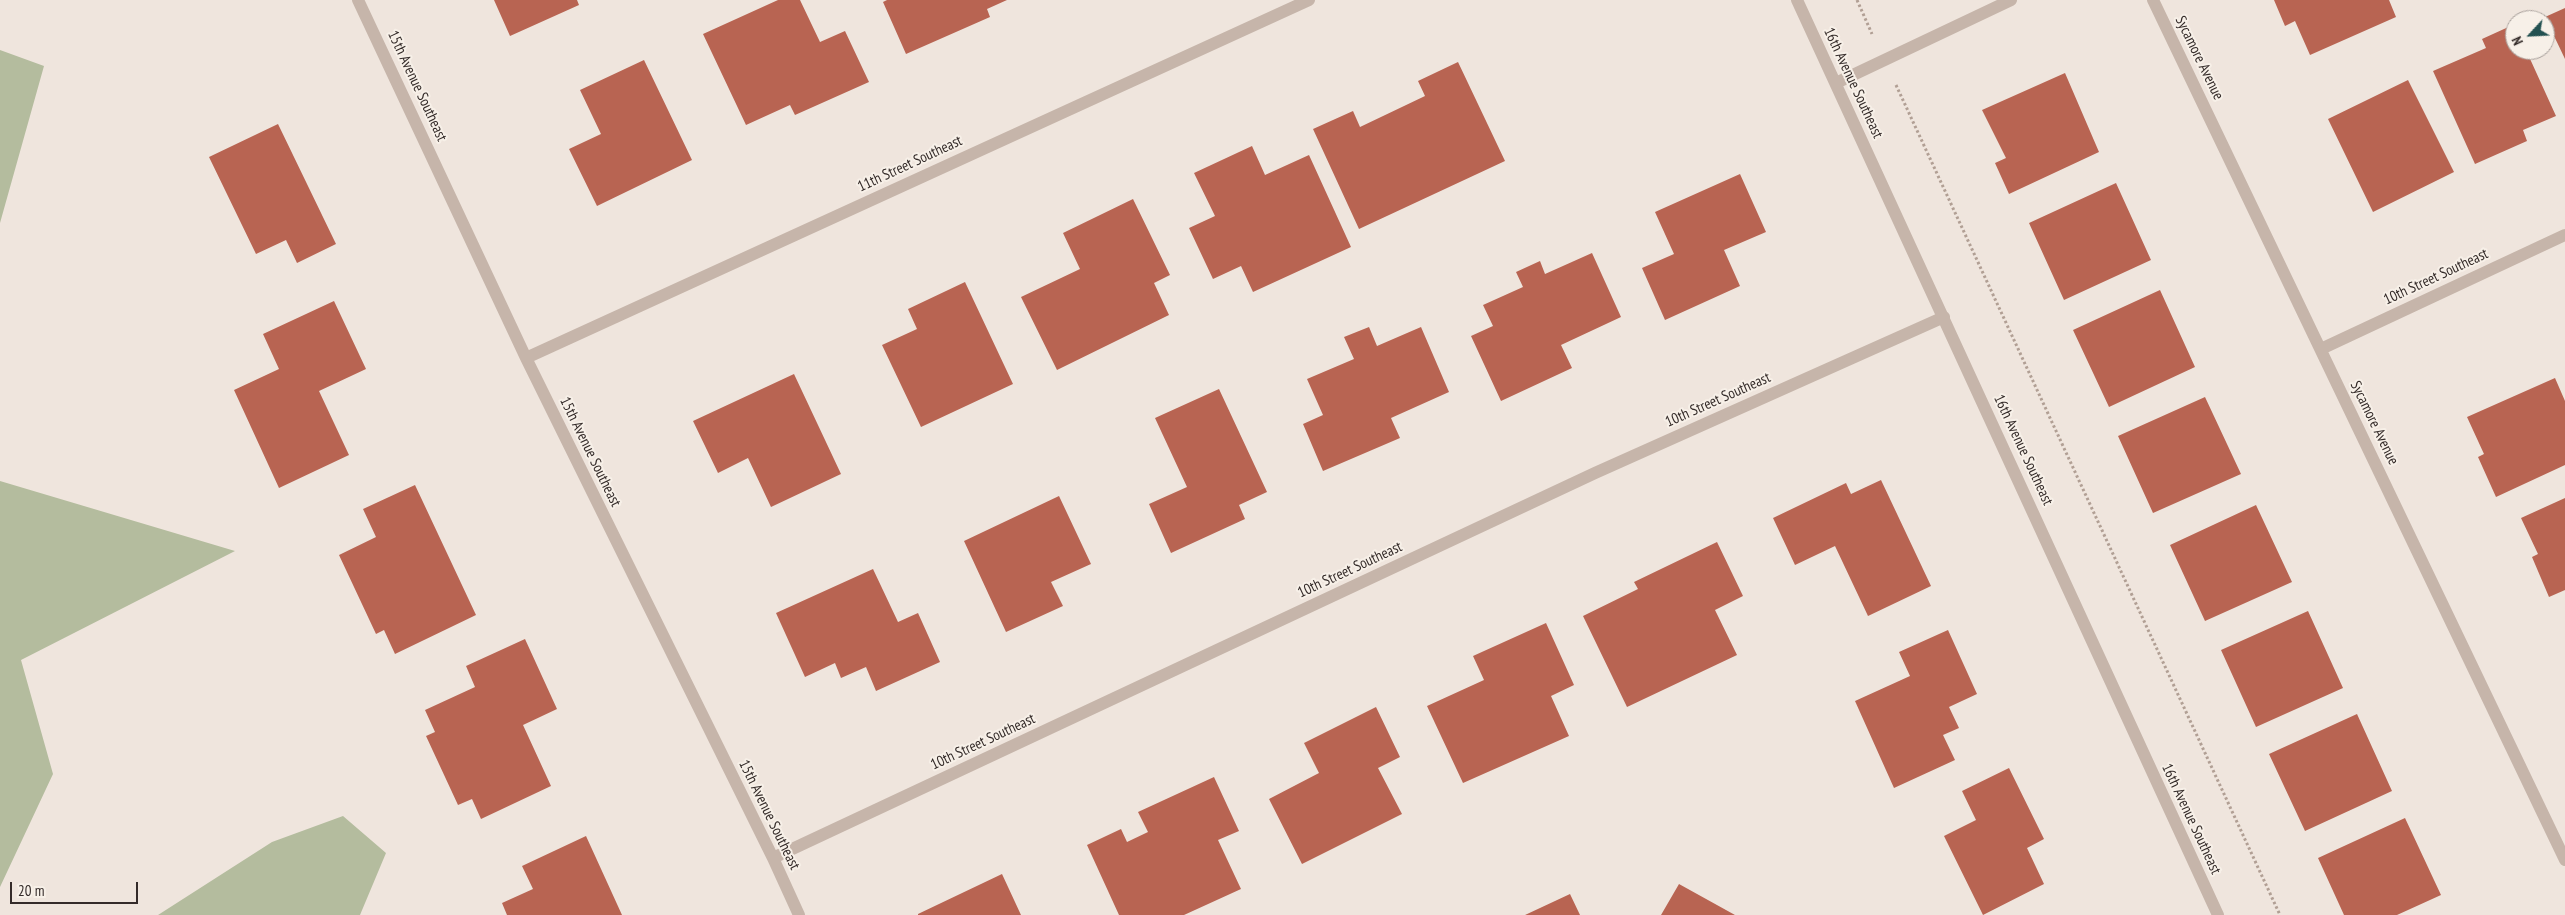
<!DOCTYPE html>
<html>
<head>
<meta charset="utf-8">
<style>
	body { margin:0 }
	#map { position:relative; width:2565px; height:915px; overflow:hidden; background:#efe5dd; font-family:"PT Sans Narrow",sans-serif }
	canvas { display:block }
	.north { position:absolute; left:2505px; top:10px; width:50px; height:50px; box-sizing:border-box; background:#f7f0e8; border:1px solid #a9a19c; border-radius:50%; rotate:245deg; font-size:14px; font-weight:700; line-height:20px; text-align:center; color:#342b29 }
	.north::after { content:''; display:block; margin:auto; width:18px; height:22px; background:#235151; clip-path:polygon(50% 0,100% 100%,50% 72%,0 100%) }
	.scale { position:absolute; left:10px; top:882px; width:128px; height:22px; box-sizing:border-box; border:2px solid #342b29; border-top:0; padding-left:6px; font-size:15px; line-height:18px; white-space:nowrap; color:#342b29; -webkit-text-stroke:4px #f7f0e8; paint-order:stroke }
</style>
</head>
<body>
<div id="map">
<canvas width="2565" height="915"></canvas>
<div class="north">N</div>
<div class="scale">20 m</div>
</div>
<script>
const context = document.querySelector('canvas').getContext('2d');
context.lineJoin = 'round';
function fillPath(path, color) {
  context.fillStyle = color;
  context.fill(path, 'evenodd');
}
function stroke(path, color, width, dash) {
  context.strokeStyle = color;
  context.lineWidth = width;
  context.lineCap = dash ? 'butt' : 'round';
  context.setLineDash(dash || []);
  context.stroke(path);
}
function drawText(font, color, halo, rows, align = 'center') {
  context.font = font + ' "PT Sans Narrow",sans-serif';
  context.lineWidth = 4;
  context.setLineDash([]);
  context.textBaseline = 'middle';
  context.strokeStyle = halo;
  context.fillStyle = color;
  for (const [text, x, y, turn = 0] of rows) {
    context.save();
    context.translate(x, y);
    context.rotate((+turn || 0) * Math.PI / 180);
    context.textAlign = isNaN(turn) ? turn : align;
    if (halo) context.strokeText(text, 0, 0);
    context.fillText(text, 0, 0);
    context.restore();
  }
}
const green = new Path2D(`
	M 0,50 L 44,66 L 0,223 Z
	M 0,481 L 235,551 L 21,660 L 53,774 L 0,887 Z
	M 343,816 L 386,853 L 360,915 L 158,915 L 272,842 Z`);
const building = new Path2D(`
	M 494,0 L 577,0 L 579,5 L 510,36 Z
	M 778,0 L 800,0 L 820,42 L 845,31 L 869,82 L 795,115 L 790,105 L 746,125 L 703,34 Z
	M 887,0 L 1007,0 L 987,9 L 990,17 L 906,54 L 883,2 Z
	M 2274,0 L 2389,0 L 2396,17 L 2310,55 L 2295,21 L 2285,26 Z
	M 2565,8 L 2565,59 L 2545,17 Z
	M 2515,24 L 2515,50 L 2526,50 L 2556,116 L 2523,130 L 2527,141 L 2475,164 L 2433,71 L 2486,48 L 2482,39 Z
	M 644,60 L 692,160 L 597,206 L 569,149 L 601,134 L 580,90 Z
	M 1458,62 L 1505,161 L 1359,229 L 1313,129 L 1353,111 L 1360,127 L 1425,96 L 1418,81 Z
	M 2065,73 L 2099,152 L 2009,194 L 1995,163 L 2006,158 L 1982,110 Z
	M 2408,80 L 2454,172 L 2373,212 L 2328,119 Z
	M 278,124 L 336,244 L 297,263 L 286,240 L 256,254 L 209,157 Z
	M 1252,146 L 1265,175 L 1309,155 L 1351,247 L 1253,292 L 1241,266 L 1213,279 L 1189,228 L 1215,216 L 1194,173 Z
	M 1740,174 L 1766,232 L 1724,250 L 1740,286 L 1665,320 L 1642,268 L 1674,254 L 1655,212 Z
	M 2116,183 L 2151,260 L 2064,300 L 2029,223 Z
	M 1133,199 L 1170,275 L 1154,283 L 1169,315 L 1057,370 L 1021,297 L 1080,269 L 1063,233 Z
	M 1592,253 L 1621,317 L 1561,345 L 1572,368 L 1501,401 L 1471,336 L 1493,326 L 1483,305 L 1523,287 L 1516,272 L 1540,261 L 1545,274 Z
	M 965,282 L 1013,384 L 921,427 L 882,345 L 917,329 L 908,309 Z
	M 2160,290 L 2195,367 L 2109,407 L 2073,330 Z
	M 334,301 L 366,369 L 319,391 L 349,455 L 279,488 L 234,390 L 279,369 L 263,334 Z
	M 1369,327 L 1377,346 L 1421,327 L 1449,392 L 1391,418 L 1400,438 L 1323,471 L 1303,424 L 1323,415 L 1307,379 L 1354,359 L 1344,337 Z
	M 794,374 L 841,474 L 771,507 L 748,458 L 718,473 L 693,421 Z
	M 2555,378 L 2565,401 L 2565,465 L 2496,497 L 2478,457 L 2484,454 L 2467,417 Z
	M 1219,389 L 1267,492 L 1239,505 L 1245,519 L 1171,553 L 1149,504 L 1187,487 L 1155,418 Z
	M 2205,397 L 2241,474 L 2153,513 L 2118,436 Z
	M 1881,480 L 1931,586 L 1868,616 L 1835,546 L 1795,565 L 1773,518 L 1846,483 L 1851,494 Z
	M 415,485 L 476,615 L 395,654 L 384,630 L 376,634 L 339,555 L 376,537 L 363,509 Z
	M 1059,496 L 1091,564 L 1051,582 L 1063,606 L 1006,632 L 964,541 Z
	M 2565,498 L 2565,590 L 2549,597 L 2532,557 L 2538,554 L 2521,518 Z
	M 2256,505 L 2292,582 L 2205,621 L 2170,545 Z
	M 1717,542 L 1743,596 L 1715,610 L 1737,655 L 1627,707 L 1583,616 L 1638,589 L 1634,582 Z
	M 873,569 L 898,622 L 918,613 L 940,662 L 876,691 L 866,667 L 841,678 L 835,663 L 805,677 L 776,613 Z
	M 2308,611 L 2343,688 L 2256,727 L 2221,650 Z
	M 1546,623 L 1574,685 L 1551,696 L 1569,736 L 1463,783 L 1427,706 L 1484,680 L 1473,656 Z
	M 1948,630 L 1977,694 L 1949,707 L 1959,728 L 1943,735 L 1955,760 L 1894,788 L 1855,701 L 1910,676 L 1899,652 Z
	M 525,639 L 557,709 L 523,725 L 551,786 L 481,819 L 472,799 L 458,805 L 426,736 L 435,732 L 425,710 L 475,687 L 466,666 Z
	M 1376,707 L 1400,757 L 1378,768 L 1402,814 L 1302,864 L 1269,799 L 1319,773 L 1304,743 Z
	M 2357,714 L 2392,791 L 2305,831 L 2269,754 Z
	M 2009,768 L 2044,839 L 2027,848 L 2044,884 L 1983,915 L 1944,836 L 1976,820 L 1962,791 Z
	M 1214,777 L 1239,831 L 1218,840 L 1241,889 L 1184,915 L 1119,915 L 1087,845 L 1121,829 L 1127,842 L 1148,832 L 1138,812 Z
	M 2405,818 L 2441,895 L 2397,915 L 2344,915 L 2318,858 Z
	M 586,836 L 622,915 L 507,915 L 502,903 L 533,889 L 522,866 Z
	M 1002,874 L 1021,915 L 918,915 L 918,914 Z
	M 1679,884 L 1735,915 L 1661,915 Z
	M 1570,894 L 1580,915 L 1525,915 Z`);
const path = new Path2D(`
	M 1857,0 L 1872,34
	M 1896,85 L 2280,915`);
const minor = new Path2D(`
	M 358,0 L 526,358 L 773,858 L 799,915
	M 2153,0 L 2565,860
	M 1836,83 L 2011,0
	M 2321,349 L 2565,235
	M 526,358 L 1309,0
	M 773,858 L 1595,473 L 1944,317`);
const tertiary = new Path2D(`
	M 1797,0 L 2218,915`);
const streetNames = [
	["Sycamore Avenue",2199,58,64],
	["16th Avenue Southeast",1853,83,65],
	["15th Avenue Southeast",417,86,65],
	["11th Street Southeast",910,164,-25],
	["10th Street Southeast",2436,277,-25],
	["10th Street Southeast",1718,400,-24],
	["Sycamore Avenue",2374,423,64],
	["16th Avenue Southeast",2023,450,65],
	["15th Avenue Southeast",590,452,64],
	["10th Street Southeast",1350,570,-25],
	["10th Street Southeast",983,742,-25],
	["15th Avenue Southeast",769,815,64],
	["16th Avenue Southeast",2191,819,65]
];
fillPath(green, '#b4bc9e');
fillPath(building, '#b86452');
stroke(path, '#b19f94', 3, [2.5, 2.5]);
stroke(minor, '#c6b5aa', 12);
stroke(tertiary, '#c6b5aa', 12);
drawText('15px', '#342b29', '#f7f0e8', streetNames);
</script>
</body>
</html>
